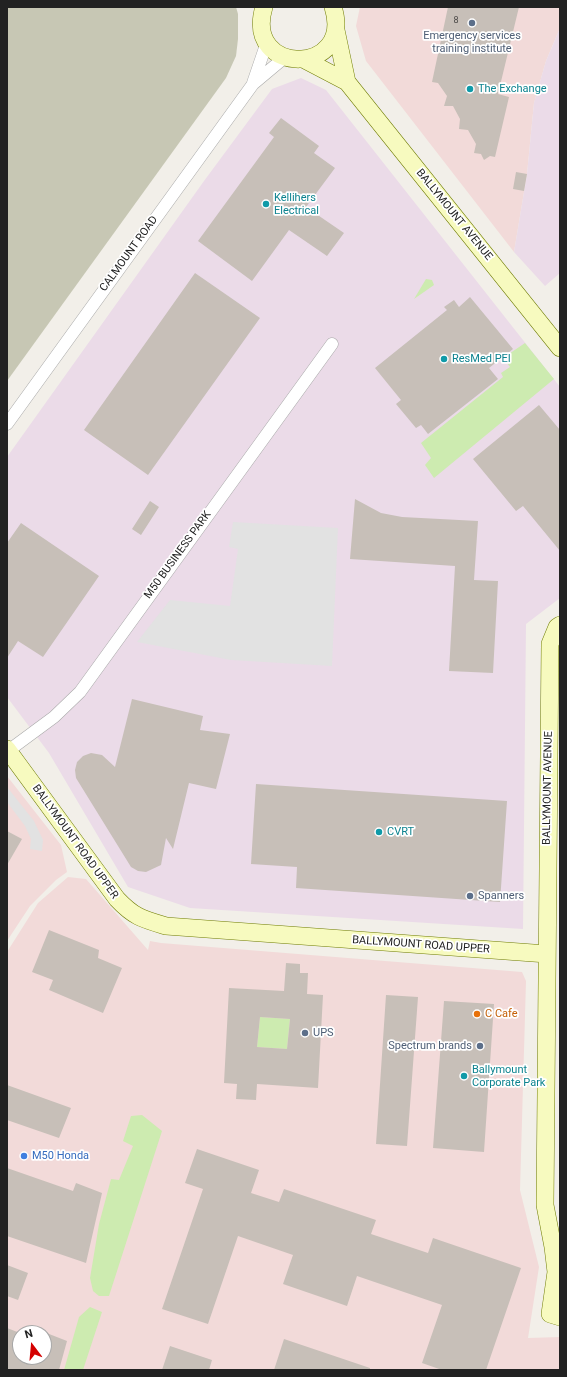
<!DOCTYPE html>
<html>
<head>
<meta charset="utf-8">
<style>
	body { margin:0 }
	#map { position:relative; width:567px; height:1377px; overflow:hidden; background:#f2efe9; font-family:Roboto,sans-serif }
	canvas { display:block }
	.frame { position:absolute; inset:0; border:8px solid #222; pointer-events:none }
	.north { position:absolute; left:12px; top:1325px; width:40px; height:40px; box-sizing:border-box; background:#fff; border:1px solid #a7a7a7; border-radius:50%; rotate:344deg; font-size:11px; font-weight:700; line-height:16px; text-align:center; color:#222 }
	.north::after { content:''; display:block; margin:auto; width:14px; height:18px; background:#d40000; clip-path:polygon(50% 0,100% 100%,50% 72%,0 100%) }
</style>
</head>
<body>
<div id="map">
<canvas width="567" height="1377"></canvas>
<div class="frame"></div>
<div class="north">N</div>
</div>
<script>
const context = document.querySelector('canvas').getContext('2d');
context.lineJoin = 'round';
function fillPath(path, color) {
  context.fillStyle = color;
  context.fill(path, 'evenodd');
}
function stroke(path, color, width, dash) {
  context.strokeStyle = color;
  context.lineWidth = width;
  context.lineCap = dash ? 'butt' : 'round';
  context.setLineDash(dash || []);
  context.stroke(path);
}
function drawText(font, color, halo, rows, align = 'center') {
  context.font = font + ' Roboto,sans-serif';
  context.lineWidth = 3.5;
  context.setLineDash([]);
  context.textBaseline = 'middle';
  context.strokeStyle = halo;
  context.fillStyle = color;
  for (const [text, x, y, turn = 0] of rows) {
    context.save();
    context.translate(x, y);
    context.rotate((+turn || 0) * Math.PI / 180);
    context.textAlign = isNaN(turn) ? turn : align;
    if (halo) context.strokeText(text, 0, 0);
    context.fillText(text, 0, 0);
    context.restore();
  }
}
const commercial = new Path2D(`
	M 360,7 L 560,7 L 560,28 L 546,61 L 534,103 L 527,174 L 514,252 L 366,61 L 356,26 Z
	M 7,776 L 61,845 L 67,872 L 56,880 L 30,906 L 7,941 Z
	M 68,877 L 86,879 L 148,950 L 150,941 L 161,943 L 522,972 L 526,981 L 520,1190 L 539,1267 L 528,1338 L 560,1337 L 560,1370 L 7,1370 L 7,952 L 38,903 ZM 20,1333 L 44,1333 L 44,1357 L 20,1357 Z`);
const industrial = new Path2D(`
	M 560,28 L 560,273 L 545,286 L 514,252 L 527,174 L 534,103 L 546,61 Z
	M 301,78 L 326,90 L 560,387 L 560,598 L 526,624 L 523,929 L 190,908 L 128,887 L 49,753 L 7,697 L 7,457 L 204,181 L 272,89 Z`);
const construction = new Path2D(`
	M 7,7 L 236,7 L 238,14 L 238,39 L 236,56 L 226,78 L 7,381 Z`);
const grass = new Path2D(`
	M 426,279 L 432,280 L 434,285 L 414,299 Z
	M 525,343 L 554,379 L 434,478 L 425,465 L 431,458 L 421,443 L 503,377 L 501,373 L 510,367 L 503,358 Z
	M 260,1017 L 290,1019 L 287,1049 L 257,1047 Z
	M 142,1115 L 162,1131 L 109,1296 L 99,1296 L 93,1291 L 90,1278 L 99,1224 L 111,1179 L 119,1180 L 133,1146 L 123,1141 L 131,1116 Z
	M 90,1307 L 102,1312 L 83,1370 L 64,1370 L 79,1317 Z`);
const parking = new Path2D(`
	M 233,522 L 338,528 L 332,666 L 231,660 L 137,642 L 170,600 L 230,606 L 238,549 L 229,547 Z
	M 7,787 L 34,821 L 43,840 L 42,851 L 30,849 L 31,839 L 25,826 L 7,802 Z`);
const building = new Path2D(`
	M 448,7 L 519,7 L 498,94 L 509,97 L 495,157 L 490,156 L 484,160 L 481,154 L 474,153 L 476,144 L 468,130 L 459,129 L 460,119 L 453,106 L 444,106 L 447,96 L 438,83 L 432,82 Z
	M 281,118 L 319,146 L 314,153 L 335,168 L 306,207 L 344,233 L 327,256 L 289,230 L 252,281 L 198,241 L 274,137 L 269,133 Z
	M 516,172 L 527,174 L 524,191 L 513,189 Z
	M 195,273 L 260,318 L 148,475 L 84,430 Z
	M 470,297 L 513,349 L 489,368 L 498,379 L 428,434 L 421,425 L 416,428 L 396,404 L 401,400 L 375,368 L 447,310 L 444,307 L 454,300 L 459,307 Z
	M 539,405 L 560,430 L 560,551 L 523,506 L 516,511 L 473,459 Z
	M 355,499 L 381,513 L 402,517 L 478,521 L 474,580 L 498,581 L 493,673 L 449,671 L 455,566 L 350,559 Z
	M 150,501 L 159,507 L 141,535 L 132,529 Z
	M 21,523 L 99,576 L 43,657 L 18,641 L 7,658 L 7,543 Z
	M 132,699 L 203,716 L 200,730 L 230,734 L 216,789 L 189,783 L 173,849 L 166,838 L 161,865 L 146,872 L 138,871 L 131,867 L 76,778 L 75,770 L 77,762 L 83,756 L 91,753 L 102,755 L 115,767 Z
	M 256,784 L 507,801 L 500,902 L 296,888 L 297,867 L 251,864 Z
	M 7,831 L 22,839 L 7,865 Z
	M 49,930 L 99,950 L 98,958 L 122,968 L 103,1013 L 49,990 L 53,980 L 32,972 Z
	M 286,963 L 300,964 L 300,973 L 308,973 L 307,994 L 323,995 L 318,1088 L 257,1084 L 256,1100 L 236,1099 L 237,1084 L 224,1083 L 229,988 L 284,991 ZM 260,1017 L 290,1019 L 287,1049 L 257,1047 Z
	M 386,995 L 418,997 L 407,1146 L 376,1144 Z
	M 444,1001 L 494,1004 L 484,1152 L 433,1148 Z
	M 7,1085 L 71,1108 L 59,1138 L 7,1120 Z
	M 197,1149 L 259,1170 L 251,1193 L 279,1202 L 284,1189 L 376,1220 L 371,1234 L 428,1253 L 433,1238 L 521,1268 L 486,1370 L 442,1370 L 422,1363 L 442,1305 L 357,1276 L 347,1306 L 283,1284 L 293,1255 L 238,1236 L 208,1324 L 162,1309 L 203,1189 L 185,1183 Z
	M 7,1168 L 73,1191 L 76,1183 L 102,1193 L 86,1263 L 7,1236 Z
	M 7,1265 L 28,1273 L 18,1300 L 7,1296 Z
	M 7,1328 L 20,1333 L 20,1357 L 44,1357 L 44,1332 L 67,1341 L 59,1370 L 7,1370 Z
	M 284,1339 L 370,1368 L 370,1370 L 274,1370 Z
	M 170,1346 L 212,1360 L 209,1370 L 162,1370 Z`);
const street = new Path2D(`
	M 253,83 L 267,42
	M 7,424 L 253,84 L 284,58
	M 8,751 L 54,717 L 80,692 L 332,344`);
const secondary = new Path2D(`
	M 264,7 C 243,77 355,76 333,7
	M 336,30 L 347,82
	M 305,60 L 347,82 L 560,348
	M 560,625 L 557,627 L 550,644 L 545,1205 L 553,1247 L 556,1272 L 550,1314 L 560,1317
	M 7,749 L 117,899 C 134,917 142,919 166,926 L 547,954`);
const markers = [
	[472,23,4,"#5c6f8a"],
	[470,89,4,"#0f9aa8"],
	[266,204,4,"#0f9aa8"],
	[444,359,4,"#0f9aa8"],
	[379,832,4,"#0f9aa8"],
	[470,896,4,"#5c6f8a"],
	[477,1014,4,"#e8710a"],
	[305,1033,4,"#5c6f8a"],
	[480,1046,4,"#5c6f8a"],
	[464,1076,4,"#0f9aa8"],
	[24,1156,4,"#3f7fe0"]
];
const numberNames = [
	["8",456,21]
];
const serviceNames = [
	["Emergency services",472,36,"center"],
	["training institute",472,49,"center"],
	["Spanners",478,896],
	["UPS",313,1033],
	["Spectrum brands",472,1046,"right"]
];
const cultureNames = [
	["The Exchange",478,89],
	["Kellihers",274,198],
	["Electrical",274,211],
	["ResMed PEI",452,359],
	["CVRT",387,832],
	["Ballymount",472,1070],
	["Corporate Park",472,1083]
];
const streetNames = [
	["BALLYMOUNT AVENUE",454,215,51],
	["CALMOUNT ROAD",129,254,-54],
	["M50 BUSINESS PARK",178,555,-54],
	["BALLYMOUNT AVENUE",548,788,-89],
	["BALLYMOUNT ROAD UPPER",75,842,54],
	["BALLYMOUNT ROAD UPPER",421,945,4]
];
const foodNames = [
	["C Cafe",485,1014]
];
const shopNames = [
	["M50 Honda",32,1156]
];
fillPath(commercial, '#f2dad9');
fillPath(industrial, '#ebdbe8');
fillPath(construction, '#c7c7b4');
fillPath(grass, '#cdebb0');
fillPath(parking, '#e2e2e2');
fillPath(building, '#c7bfb8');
stroke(street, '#a9a9a9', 13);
stroke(secondary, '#707d05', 18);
stroke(street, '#fff', 12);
stroke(secondary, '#f7fabf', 17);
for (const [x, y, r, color] of markers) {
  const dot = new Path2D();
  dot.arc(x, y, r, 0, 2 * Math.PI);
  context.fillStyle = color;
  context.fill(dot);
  stroke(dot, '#fff', 1.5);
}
drawText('9px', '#4b4948', null, numberNames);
drawText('11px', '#4e5e75', '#fff', serviceNames, 'left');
drawText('11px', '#0d838f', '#fff', cultureNames, 'left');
drawText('11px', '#222', '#fff', streetNames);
drawText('11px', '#c56008', '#fff', foodNames, 'left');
drawText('11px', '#366cbe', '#fff', shopNames, 'left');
</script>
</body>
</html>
